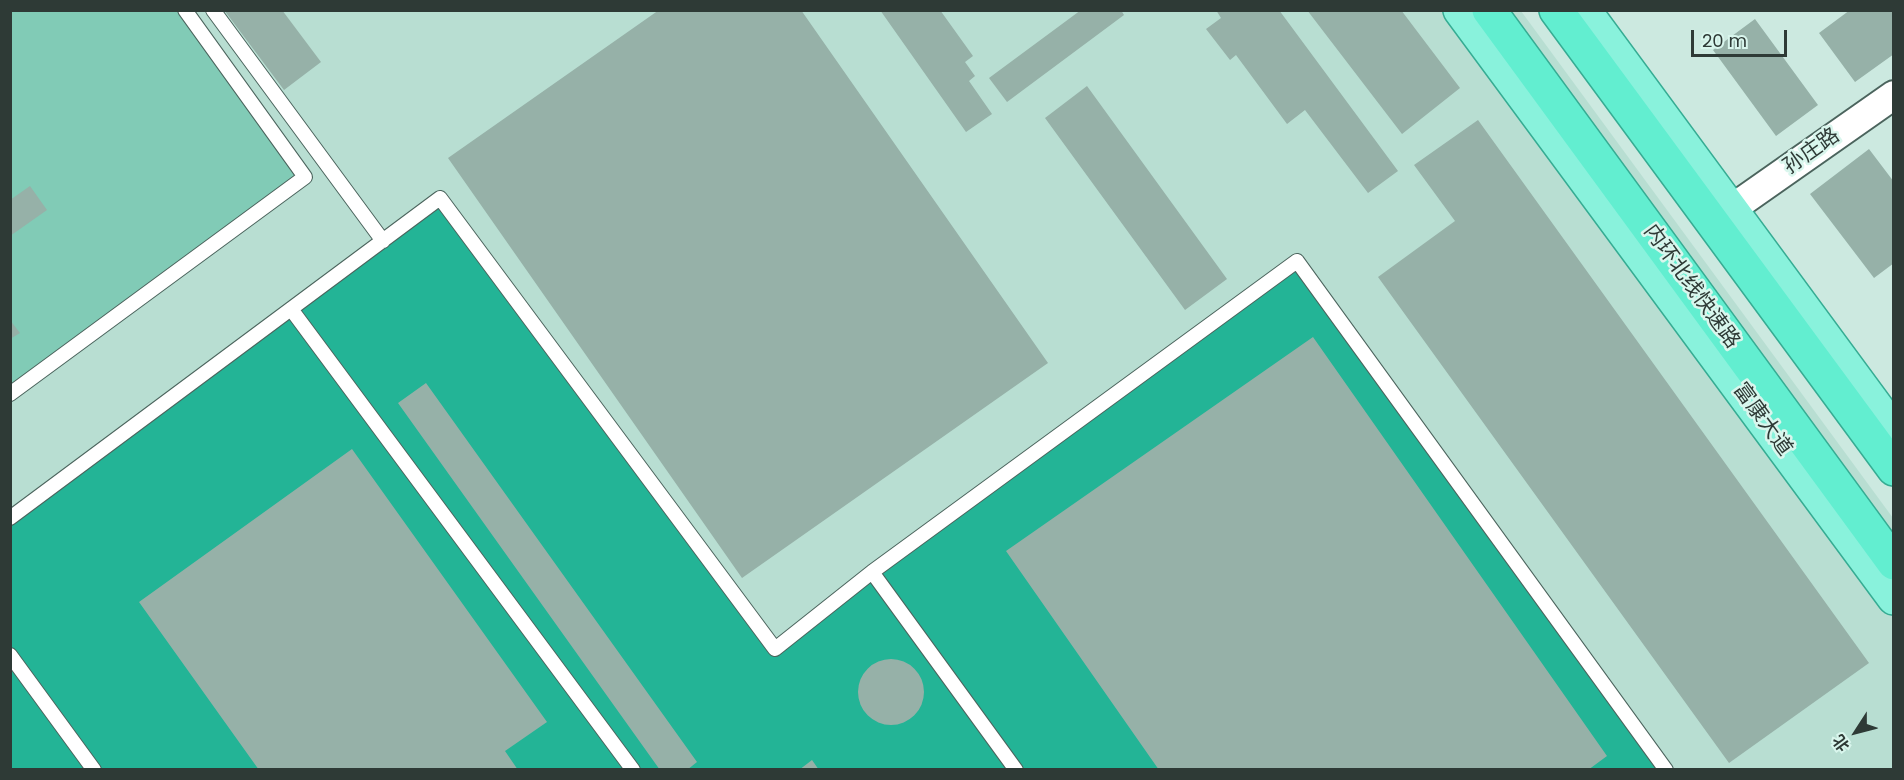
<!DOCTYPE html>
<html>
<head>
<meta charset="utf-8">
<style>
	body { margin:0 }
	#map { position:relative; width:1904px; height:780px; overflow:hidden; background:#cce9e0; font-family:Poppins,"Noto Sans SC",sans-serif }
	canvas { display:block }
	.frame { position:absolute; inset:0; border:12px solid #2e3a36; pointer-events:none }
	.north { position:absolute; left:1826px; top:702px; width:60px; height:60px; -webkit-text-stroke:4px #d9f6ed; paint-order:stroke; rotate:234deg; font-size:16px; font-weight:700; line-height:24px; text-align:center; color:#2e3a36 }
	.north::after { content:''; display:block; margin:auto; width:21px; height:27px; background:#2e3a36; clip-path:polygon(50% 0,100% 100%,50% 72%,0 100%) }
	.scale { position:absolute; left:1691px; top:30px; width:96px; height:27px; box-sizing:border-box; border:3px solid #2e3a36; border-top:0; padding-left:8px; font-size:18px; line-height:21px; white-space:nowrap; color:#2e3a36; -webkit-text-stroke:4px #d9f6ed; paint-order:stroke }
</style>
</head>
<body>
<div id="map">
<canvas width="1904" height="780"></canvas>
<div class="frame"></div>
<div class="north">北</div>
<div class="scale">20 m</div>
</div>
<script>
const context = document.querySelector('canvas').getContext('2d');
context.lineJoin = 'round';
function fillPath(path, color) {
  context.fillStyle = color;
  context.fill(path, 'evenodd');
}
function stroke(path, color, width, dash) {
  context.strokeStyle = color;
  context.lineWidth = width;
  context.lineCap = dash ? 'butt' : 'round';
  context.setLineDash(dash || []);
  context.stroke(path);
}
function drawText(font, color, halo, rows, align = 'center') {
  context.font = font + ' Poppins,"Noto Sans SC",sans-serif';
  context.lineWidth = 5;
  context.setLineDash([]);
  context.textBaseline = 'middle';
  context.strokeStyle = halo;
  context.fillStyle = color;
  for (const [text, x, y, turn = 0] of rows) {
    context.save();
    context.translate(x, y);
    context.rotate((+turn || 0) * Math.PI / 180);
    context.textAlign = isNaN(turn) ? turn : align;
    if (halo) context.strokeText(text, 0, 0);
    context.fillText(text, 0, 0);
    context.restore();
  }
}
const built = new Path2D(`
	M 10,11 L 1521,11 L 1893,518 L 1893,769 L 11,769 Z`);
const green = new Path2D(`
	M 11,11 L 185,11 L 305,177 L 11,394 Z`);
const forest = new Path2D(`
	M 440,198 L 775,648 L 1297,261 L 1666,770 L 11,770 L 11,518 Z`);
const building = new Path2D(`
	M 224,10 L 282,10 L 321,62 L 284,90 Z
	M 659,10 L 801,10 L 1048,363 L 742,578 L 448,158 Z
	M 880,10 L 940,10 L 973,56 L 965,62 L 975,76 L 969,81 L 992,114 L 966,132 Z
	M 1081,10 L 1121,10 L 1124,15 L 1007,102 L 989,78 Z
	M 1216,10 L 1279,10 L 1398,171 L 1368,193 L 1305,110 L 1287,124 L 1236,55 L 1230,60 L 1206,29 L 1221,18 Z
	M 1307,10 L 1401,10 L 1460,88 L 1402,134 Z
	M 1850,10 L 1894,10 L 1894,54 L 1855,82 L 1819,33 Z
	M 1755,19 L 1818,105 L 1776,136 L 1713,50 Z
	M 1087,86 L 1227,279 L 1185,310 L 1045,118 Z
	M 1478,120 L 1869,663 L 1729,763 L 1378,277 L 1455,221 L 1414,165 Z
	M 1869,149 L 1894,182 L 1894,263 L 1874,278 L 1810,194 Z
	M 30,186 L 47,210 L 10,236 L 10,200 Z
	M 10,320 L 20,333 L 10,339 Z
	M 1313,337 L 1607,756 L 1588,770 L 1159,770 L 1006,551 Z
	M 426,383 L 697,762 L 687,770 L 660,770 L 398,403 Z
	M 352,449 L 547,722 L 505,751 L 518,770 L 259,770 L 139,602 Z
	M858 692a33 33 0 1 1 66 0a33 33 0 1 1-66 0Z
	M 812,760 L 819,770 L 799,770 Z`);
const service = new Path2D(`
	M 213,10 L 383,241
	M 291,309 L 633,770
	M 10,394 L 305,177 L 185,10
	M 10,518 L 440,198 L 775,649 L 872,572 L 1016,770
	M 872,572 L 1297,261 L 1666,770
	M 10,655 L 94,770`);
const minor = new Path2D(`
	M 1730,210 L 1894,95`);
const primary = new Path2D(`
	M 1460,10 L 1894,598
	M 1584,10 L 1894,431`);
const trunk = new Path2D(`
	M 1489,10 L 1894,563
	M 1556,10 L 1894,469`);
const streetNames = [
	["孙庄路",1812,152,-35],
	["内环北线快速路",1691,287,54],
	["富康大道",1762,420,54]
];
fillPath(built, '#b8ded2');
fillPath(green, '#81cbb6');
fillPath(forest, '#23b496');
fillPath(building, '#96b1a8');
stroke(service, '#4b645d', 16);
stroke(minor, '#4b645d', 32);
stroke(primary, '#36ac93', 36);
stroke(trunk, '#36ac93', 36);
stroke(service, '#fff', 14);
stroke(minor, '#fff', 28);
stroke(primary, '#89f2dc', 33);
stroke(trunk, '#62eed0', 33);
drawText('21px', '#2e3a36', '#d9f6ed', streetNames);
</script>
</body>
</html>
